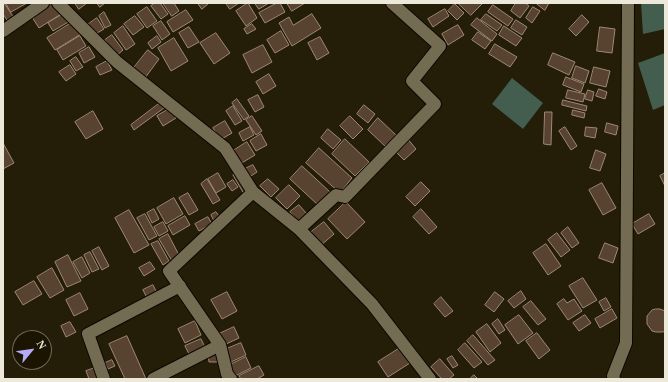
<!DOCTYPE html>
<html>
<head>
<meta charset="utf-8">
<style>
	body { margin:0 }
	#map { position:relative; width:668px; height:382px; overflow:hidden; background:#241d07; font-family:Georgia,serif }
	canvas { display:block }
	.frame { position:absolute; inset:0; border:4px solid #ece8da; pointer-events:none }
	.north { position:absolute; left:12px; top:330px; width:40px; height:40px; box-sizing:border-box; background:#1a1401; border:1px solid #6e6958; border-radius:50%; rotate:61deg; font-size:11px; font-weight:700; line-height:16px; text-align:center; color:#ece8da }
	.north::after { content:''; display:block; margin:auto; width:14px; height:18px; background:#b5acf8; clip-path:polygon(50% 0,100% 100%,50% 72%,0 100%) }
</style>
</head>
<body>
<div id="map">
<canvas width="668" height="382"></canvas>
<div class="frame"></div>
<div class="north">N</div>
</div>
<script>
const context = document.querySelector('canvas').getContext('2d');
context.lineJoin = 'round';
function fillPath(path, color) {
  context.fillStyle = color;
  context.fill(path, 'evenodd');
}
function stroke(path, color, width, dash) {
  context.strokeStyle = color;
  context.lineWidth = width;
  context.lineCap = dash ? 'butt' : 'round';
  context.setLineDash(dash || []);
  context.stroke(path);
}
const water = new Path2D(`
	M 641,3 L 665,3 L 665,29 L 643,34 Z
	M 665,53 L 665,105 L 653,110 L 638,63 Z
	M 512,78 L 543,103 L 523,129 L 492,104 Z`);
const building = new Path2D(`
	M 4,3 L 15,19 L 9,23 L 3,14 Z
	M 6,3 L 27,3 L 11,12 Z
	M 47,3 L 55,3 L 61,14 L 39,28 L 30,14 Z
	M 75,3 L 87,3 L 79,9 Z
	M 97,3 L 105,3 L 100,7 Z
	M 155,3 L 160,3 L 168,14 L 161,19 L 151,6 Z
	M 163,3 L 174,3 L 179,11 L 172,16 Z
	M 198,3 L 207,3 L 208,4 L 202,9 Z
	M 226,3 L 239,3 L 230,9 Z
	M 248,3 L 257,18 L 246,26 L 236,11 Z
	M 255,3 L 269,3 L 259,9 Z
	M 277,3 L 280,3 L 285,12 L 265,23 L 259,13 Z
	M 287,3 L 305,3 L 292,11 Z
	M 458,3 L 483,3 L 471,15 Z
	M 516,3 L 525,3 L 529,6 L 520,18 L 511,11 Z
	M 536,3 L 549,3 L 545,10 Z
	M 455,4 L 464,13 L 457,20 L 448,11 Z
	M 493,5 L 513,19 L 508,26 L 488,12 Z
	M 147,7 L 157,21 L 147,28 L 137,14 Z
	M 533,7 L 540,11 L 532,23 L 526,18 Z
	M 445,9 L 449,16 L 433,27 L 428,19 Z
	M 186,10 L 193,20 L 173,32 L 167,22 Z
	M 104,12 L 111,25 L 105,28 L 99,16 Z
	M 65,13 L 70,21 L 53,31 L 48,23 Z
	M 312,14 L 321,28 L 292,46 L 279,23 L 289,17 L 293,25 Z
	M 486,14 L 502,25 L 497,31 L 481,20 Z
	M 582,15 L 589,22 L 576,36 L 569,29 Z
	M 135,16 L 144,27 L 133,35 L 124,24 Z
	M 97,18 L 104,29 L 92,36 L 86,26 Z
	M 477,18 L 497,34 L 492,41 L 471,25 Z
	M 516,20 L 527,27 L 522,35 L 511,28 Z
	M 161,21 L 170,34 L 162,40 L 153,26 Z
	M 73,22 L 81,34 L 55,50 L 47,38 Z
	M 252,24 L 256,29 L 247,34 L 244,29 Z
	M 458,25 L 464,35 L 448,45 L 442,34 Z
	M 123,26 L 135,44 L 126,50 L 114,33 Z
	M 504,26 L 522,38 L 516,46 L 499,35 Z
	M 189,27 L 199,42 L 188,48 L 179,33 Z
	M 600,27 L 615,29 L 612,53 L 597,51 Z
	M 281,31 L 289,45 L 275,53 L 267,40 Z
	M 478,32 L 491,41 L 485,49 L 472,40 Z
	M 216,33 L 230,53 L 214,64 L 200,43 Z
	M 112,35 L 123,50 L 116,56 L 105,40 Z
	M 80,36 L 86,46 L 63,60 L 57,50 Z
	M 157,36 L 161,42 L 152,49 L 148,43 Z
	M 320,37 L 329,53 L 317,60 L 308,43 Z
	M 174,38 L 188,61 L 171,71 L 158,48 Z
	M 495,44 L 517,57 L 510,67 L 489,54 Z
	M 263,45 L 272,62 L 252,73 L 243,55 Z
	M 89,47 L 95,57 L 84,63 L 79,53 Z
	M 148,50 L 159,59 L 145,78 L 133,69 Z
	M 553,53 L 575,62 L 569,75 L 548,65 Z
	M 76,57 L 83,67 L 76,71 L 70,61 Z
	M 107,61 L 112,70 L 100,75 L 96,67 Z
	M 70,65 L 76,74 L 66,81 L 59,72 Z
	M 576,66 L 589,71 L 585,83 L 572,78 Z
	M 594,67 L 610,71 L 606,87 L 590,83 Z
	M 269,74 L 276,86 L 263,94 L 256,82 Z
	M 566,77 L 584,84 L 581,92 L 563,85 Z
	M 599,89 L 607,92 L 605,99 L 596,96 Z
	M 568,90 L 585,94 L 583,102 L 566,98 Z
	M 588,90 L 594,92 L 592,101 L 585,99 Z
	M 258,95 L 264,107 L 255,112 L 248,100 Z
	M 237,99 L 249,116 L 244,120 L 232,103 Z
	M 563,100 L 587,106 L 586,111 L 562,105 Z
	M 160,103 L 164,108 L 134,130 L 131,125 Z
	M 364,105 L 375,114 L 368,123 L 357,114 Z
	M 233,106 L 242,121 L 235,125 L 226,111 Z
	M 171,108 L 176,118 L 163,126 L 157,116 Z
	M 573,110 L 585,113 L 584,118 L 572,115 Z
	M 93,111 L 103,129 L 86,139 L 75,122 Z
	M 545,112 L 552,112 L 551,145 L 544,144 Z
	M 252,116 L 262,131 L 256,135 L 246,120 Z
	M 350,116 L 363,129 L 353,139 L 340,126 Z
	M 378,118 L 397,136 L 386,147 L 368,130 Z
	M 225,121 L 232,133 L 220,140 L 213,128 Z
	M 607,123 L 618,126 L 616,135 L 605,132 Z
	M 250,127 L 254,135 L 243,141 L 239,133 Z
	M 565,127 L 577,146 L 571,150 L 559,131 Z
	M 586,127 L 597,128 L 595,138 L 585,136 Z
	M 328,129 L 341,140 L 333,149 L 321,138 Z
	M 261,134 L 267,145 L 256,151 L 250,141 Z
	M 407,138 L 416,149 L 404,160 L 394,150 Z
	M 345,139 L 369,162 L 355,176 L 332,154 Z
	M 247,142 L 255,155 L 240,164 L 233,151 Z
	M 3,143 L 14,163 L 3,169 Z
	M 319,148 L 352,178 L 340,193 L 306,163 Z
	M 596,150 L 606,154 L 600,171 L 590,168 Z
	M 253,165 L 257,172 L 248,178 L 243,170 Z
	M 302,166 L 330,192 L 318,205 L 290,179 Z
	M 238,172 L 249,190 L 244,194 L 233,175 Z
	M 218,173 L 226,187 L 216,193 L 208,179 Z
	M 665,173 L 665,186 L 660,176 Z
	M 207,179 L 220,200 L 213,204 L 201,184 Z
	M 268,179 L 279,189 L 271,197 L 260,186 Z
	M 233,180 L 238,187 L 232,191 L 227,184 Z
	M 421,182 L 430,191 L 415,206 L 406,197 Z
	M 602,183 L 616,208 L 603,215 L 589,190 Z
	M 289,185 L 300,196 L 287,209 L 276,198 Z
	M 188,193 L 198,210 L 189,215 L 179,198 Z
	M 174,198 L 183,214 L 166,224 L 157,208 Z
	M 346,202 L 365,222 L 347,239 L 328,219 Z
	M 299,205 L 307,214 L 298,222 L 290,212 Z
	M 154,209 L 159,219 L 152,223 L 147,213 Z
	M 421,209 L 437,227 L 429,234 L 413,217 Z
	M 129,210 L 149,245 L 134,253 L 115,218 Z
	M 216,212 L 220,217 L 214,221 L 211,215 Z
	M 145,214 L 157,236 L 149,240 L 137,218 Z
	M 649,214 L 655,224 L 638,234 L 632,224 Z
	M 185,216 L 190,225 L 173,235 L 168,226 Z
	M 208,217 L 212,224 L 199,231 L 195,224 Z
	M 163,222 L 168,231 L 159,236 L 154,227 Z
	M 324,222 L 334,234 L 320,246 L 310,233 Z
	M 568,227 L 579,243 L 572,248 L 561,233 Z
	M 557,233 L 570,250 L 561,257 L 548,240 Z
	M 168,234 L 180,257 L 172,261 L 159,239 Z
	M 158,241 L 169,261 L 163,265 L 151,244 Z
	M 605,243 L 618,248 L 613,263 L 599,258 Z
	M 546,244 L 561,266 L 548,275 L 533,253 Z
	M 99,247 L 109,266 L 102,270 L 92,251 Z
	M 90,252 L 99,269 L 92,272 L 84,255 Z
	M 68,255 L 81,281 L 67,287 L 55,262 Z
	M 82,257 L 90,273 L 82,278 L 73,262 Z
	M 150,262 L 155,269 L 144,276 L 139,268 Z
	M 52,268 L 64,290 L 50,298 L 37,277 Z
	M 583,278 L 597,300 L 583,308 L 569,286 Z
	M 34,281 L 42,294 L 23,305 L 15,292 Z
	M 153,285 L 158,295 L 148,300 L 143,290 Z
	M 521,291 L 526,299 L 514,308 L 508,301 Z
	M 227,292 L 237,311 L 222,319 L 211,300 Z
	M 495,292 L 504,299 L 494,312 L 485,305 Z
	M 80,293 L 88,309 L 74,316 L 66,300 Z
	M 441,297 L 453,311 L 445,317 L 434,304 Z
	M 606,298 L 611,307 L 604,311 L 599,302 Z
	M 564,299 L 567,303 L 574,299 L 582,311 L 568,320 L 557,304 Z
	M 531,301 L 546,319 L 538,325 L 523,307 Z
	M 612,309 L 617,318 L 600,328 L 595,319 Z
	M 656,309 L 660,309 L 665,311 L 665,331 L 663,332 L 656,332 L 652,331 L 647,324 L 647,316 L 652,310 Z
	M 519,315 L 533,333 L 518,344 L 505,325 Z
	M 585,315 L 591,323 L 579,331 L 573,323 Z
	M 498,319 L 505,330 L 499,334 L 492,324 Z
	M 195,321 L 201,335 L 185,343 L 178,329 Z
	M 70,322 L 76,332 L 66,337 L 61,326 Z
	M 487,324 L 501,343 L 490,352 L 476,332 Z
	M 234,327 L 239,338 L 224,345 L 219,334 Z
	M 537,333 L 550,350 L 539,359 L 526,341 Z
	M 473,335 L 495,360 L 488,365 L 467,341 Z
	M 127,336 L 146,379 L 125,379 L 109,344 Z
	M 201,339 L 206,349 L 190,356 L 185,346 Z
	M 241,343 L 246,355 L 229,363 L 224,350 Z
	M 465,343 L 482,362 L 474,368 L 458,350 Z
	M 400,348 L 410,363 L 388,377 L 378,362 Z
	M 220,354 L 221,362 L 209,362 L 208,355 Z
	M 452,356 L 458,365 L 453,368 L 447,359 Z
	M 246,357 L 251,368 L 233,377 L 228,366 Z
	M 440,359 L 454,375 L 449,379 L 442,379 L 431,367 Z
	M 112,360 L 115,366 L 108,369 L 105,363 Z
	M 259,366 L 264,375 L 257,379 L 241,379 L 239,376 Z
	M 98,367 L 102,379 L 89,379 L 86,371 Z
	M 474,375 L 478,379 L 470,379 Z`);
const minor = new Path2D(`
	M 58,3 L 117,62 L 225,148 L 253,192 L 299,229 L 372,304 L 430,379
	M 3,31 L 43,3
	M 299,229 L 336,195 L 345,197 L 435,104 L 412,81 L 440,46 L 392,3
	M 104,379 L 88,334 L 180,286
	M 153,379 L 220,345
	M 231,379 L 227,374 L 220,345 L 169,271 L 253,192
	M 614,379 L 613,376 L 626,343 L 628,3`);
fillPath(water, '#435e4f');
fillPath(building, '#584230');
stroke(building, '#9e8875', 1);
stroke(minor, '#0d0700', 14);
stroke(minor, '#736c53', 12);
</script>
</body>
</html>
